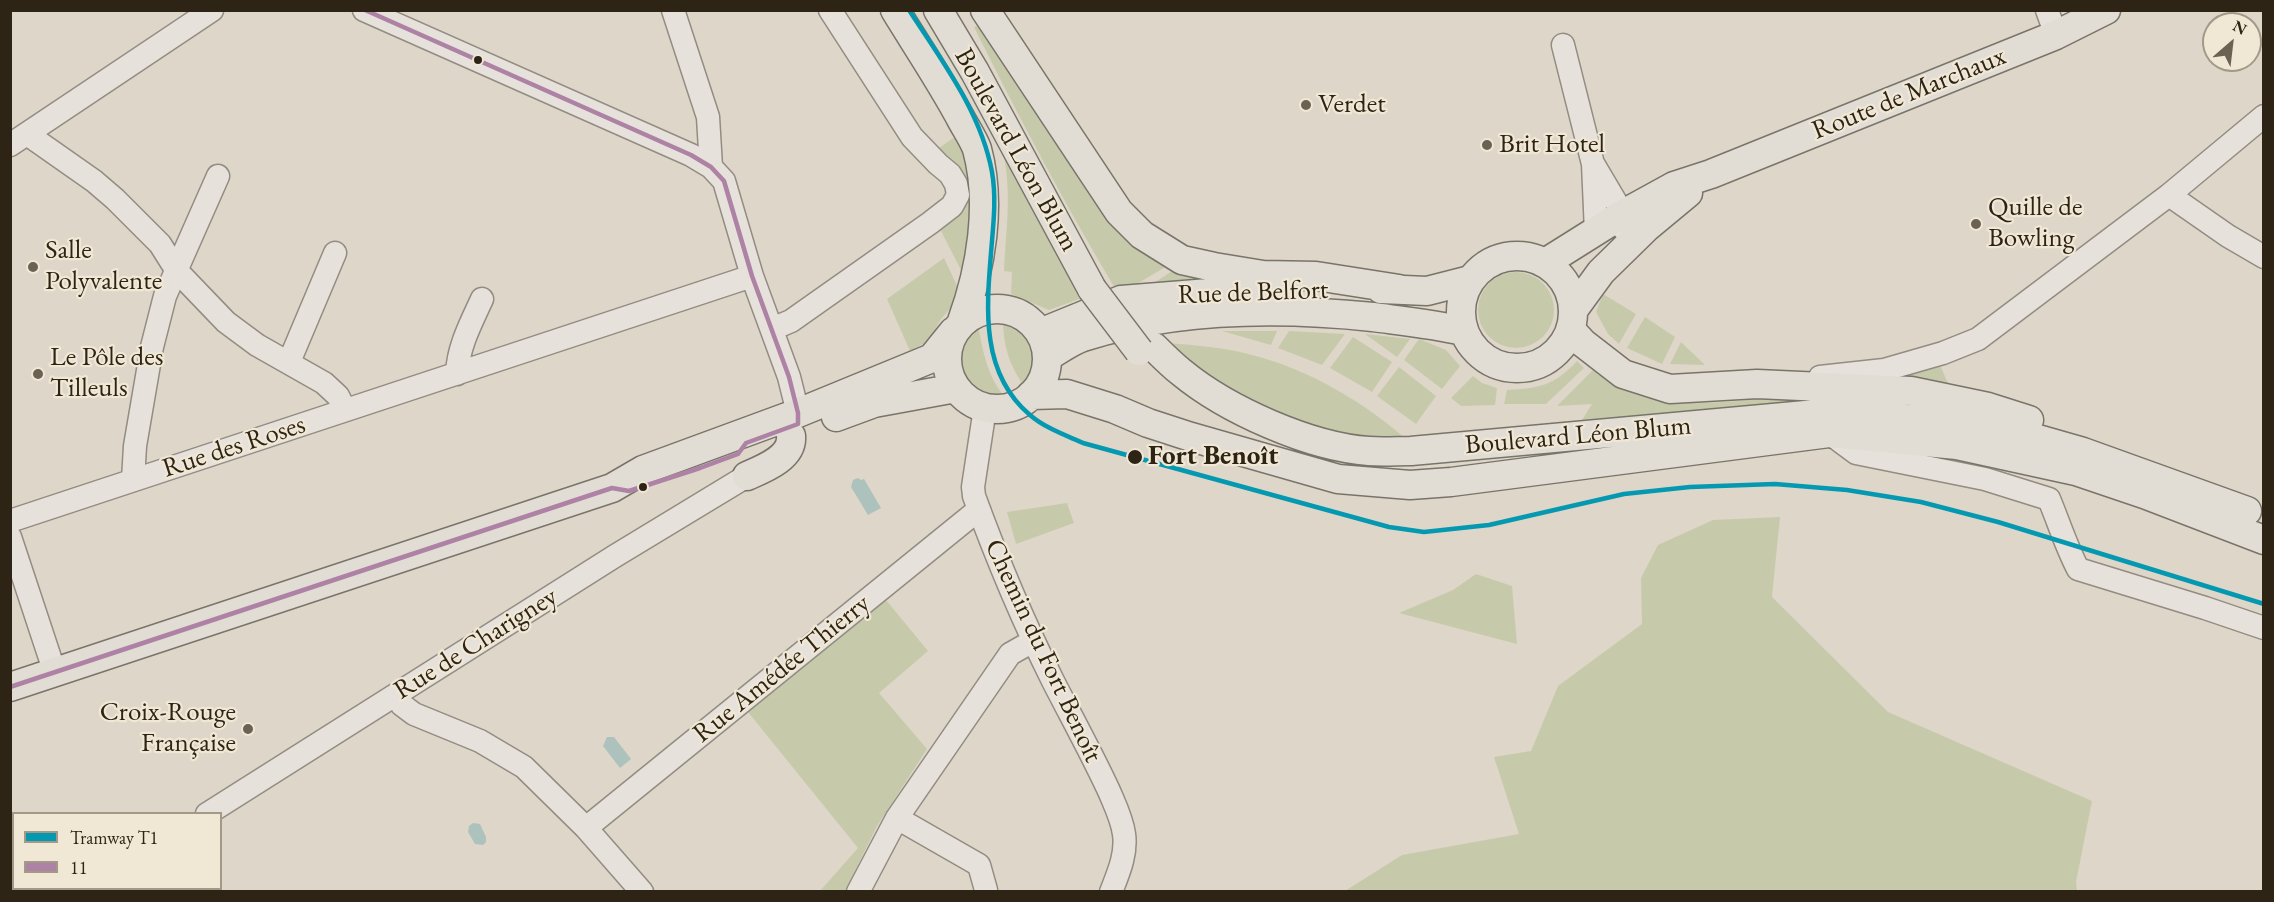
<!DOCTYPE html>
<html>
<head>
<meta charset="utf-8">
<style>
	body { margin:0 }
	#map { position:relative; width:2274px; height:902px; overflow:hidden; background:#ded6c8; font-family:"EB Garamond",serif }
	canvas { display:block }
	.frame { position:absolute; inset:0; border:12px solid #2e2416; pointer-events:none }
	.legend { position:absolute; left:12px; top:812px; width:210px; height:78px; box-sizing:border-box; background:#f0e7d5; border:2px solid #a29989; margin:0; padding:8px 10px; list-style:none; font-size:18px; color:#2e2416 }
	.legend li { display:flex; align-items:center; gap:12px; height:30px }
	.legend b { width:30px; border:2px solid #a29989 }
	.north { position:absolute; left:2202px; top:12px; width:60px; height:60px; box-sizing:border-box; background:#f0e7d5; border:2px solid #a29989; border-radius:50%; rotate:28deg; font-size:16px; font-weight:700; line-height:24px; text-align:center; color:#2e2416 }
	.north::after { content:''; display:block; margin:auto; width:21px; height:27px; background:#6c6254; clip-path:polygon(50% 0,100% 100%,50% 72%,0 100%) }
</style>
</head>
<body>
<div id="map">
<canvas width="2274" height="902"></canvas>
<div class="frame"></div>
<ul class="legend">
<li><b style="height:8px;background:#0598b1"></b>Tramway T1</li>
<li><b style="height:8px;background:#ae82a5"></b>11</li>
</ul>
<div class="north">N</div>
</div>
<script>
const context = document.querySelector('canvas').getContext('2d');
context.lineJoin = 'round';
function fillPath(path, color) {
  context.fillStyle = color;
  context.fill(path, 'evenodd');
}
function stroke(path, color, width, dash) {
  context.strokeStyle = color;
  context.lineWidth = width;
  context.lineCap = dash ? 'butt' : 'round';
  context.setLineDash(dash || []);
  context.stroke(path);
}
function drawText(font, color, halo, rows, align = 'center') {
  context.font = font + ' "EB Garamond",serif';
  context.lineWidth = 4.5;
  context.setLineDash([]);
  context.textBaseline = 'middle';
  context.strokeStyle = halo;
  context.fillStyle = color;
  for (const [text, x, y, turn = 0] of rows) {
    context.save();
    context.translate(x, y);
    context.rotate((+turn || 0) * Math.PI / 180);
    context.textAlign = isNaN(turn) ? turn : align;
    if (halo) context.strokeText(text, 0, 0);
    context.fillText(text, 0, 0);
    context.restore();
  }
}
const green = new Path2D(`
	M 983,24 L 1175,261 L 1119,295 C 1067,208 1019,118 974,27 Z
	M 959,134 L 972,190 L 971,228 L 962,272 L 939,227 L 957,166 L 939,148 Z
	M 1001,144 L 1082,298 L 1049,310 L 1011,294 L 1012,272 L 1004,271 C 1006,228 1013,187 1001,144 Z
	M 944,258 L 960,292 L 957,301 L 941,319 L 931,337 L 923,344 L 910,351 L 887,299 Z
	M 1183,264 L 1240,275 L 1137,294 Z
	M1478 310a38 38 0 1 1 76 0a38 38 0 1 1-76 0Z
	M 1603,294 L 1636,314 L 1619,344 L 1608,334 L 1596,312 Z
	M 1645,317 L 1675,337 L 1662,364 L 1627,348 Z
	M 1003,319 C 1038,329 1044,358 1024,386 C 1009,365 1003,345 1003,319 Z
	M 978,323 C 982,349 987,375 1004,396 C 958,401 942,348 978,323 Z
	M 1222,331 L 1277,331 L 1271,345 Z
	M 1289,331 L 1345,334 L 1322,365 L 1278,348 Z
	M 1365,334 L 1410,339 L 1397,357 Z
	M 1353,337 L 1392,362 L 1372,392 L 1330,368 Z
	M 1419,339 L 1446,350 L 1460,366 L 1442,389 L 1404,360 Z
	M 1681,342 L 1705,365 L 1670,364 Z
	M 1166,343 C 1193,345 1221,347 1248,354 C 1310,369 1366,403 1413,445 L 1372,445 L 1233,398 Z
	M 1577,361 L 1584,368 L 1546,404 L 1504,404 L 1507,390 C 1539,388 1554,386 1577,361 Z
	M 1940,365 L 1947,381 L 1958,392 L 1900,376 Z
	M 1399,367 L 1436,396 L 1416,424 L 1377,396 Z
	M 1593,370 C 1651,419 1731,400 1801,395 C 1822,394 1844,395 1865,395 L 1577,428 L 1592,404 L 1557,406 Z
	M 1473,376 L 1482,383 L 1497,388 L 1495,405 L 1461,406 L 1451,398 Z
	M 1067,503 L 1074,523 L 1016,544 L 1007,512 Z
	M 1780,517 L 1772,597 L 1888,712 L 2092,801 L 2076,882 L 2077,891 L 1345,891 L 1402,855 L 1519,834 L 1494,757 L 1531,751 L 1558,686 L 1642,624 L 1641,578 L 1658,545 L 1713,520 Z
	M 1476,574 L 1512,586 L 1517,644 L 1399,613 L 1453,590 Z
	M 886,600 L 928,651 L 879,693 L 927,749 L 877,826 L 845,891 L 820,891 L 858,848 L 748,712 Z`);
const water = new Path2D(`
	M 858,478 L 861,480 L 864,479 L 881,508 L 868,515 L 851,487 L 853,480 Z
	M 607,737 L 614,737 L 631,759 L 620,768 L 603,746 Z
	M 473,823 L 480,824 L 486,837 L 486,842 L 483,845 L 475,844 L 468,832 L 469,826 Z`);
const minor = new Path2D(`
	M 364,10 L 691,155 L 711,167 L 724,181 L 752,276 L 789,377 L 798,413
	M 673,10 L 708,117 L 711,167
	M 2047,10 L 2056,35
	M 1563,45 L 1593,164 L 1596,232
	M 27,134 L 94,181 L 115,199 L 160,244 L 177,271 L 226,322 L 257,345 L 324,383 L 338,396 L 345,410
	M 10,145 L 212,10
	M 1594,165 L 1623,214 L 1624,229
	M 2169,195 L 2228,236 L 2264,257
	M 772,329 L 791,321 L 930,223 L 952,206 L 958,195 L 956,184 L 950,174 L 938,164 L 912,137 L 830,10
	M 289,362 L 335,253
	M 457,374 C 458,347 471,323 482,299
	M 1820,377 L 1884,370 L 1943,353 L 1978,339 L 2169,195 L 2264,116
	M 985,408 L 973,487 L 974,496 C 997,559 1023,621 1053,681 C 1072,718 1092,754 1109,791 C 1115,805 1122,819 1124,834 C 1127,854 1118,874 1111,892
	M 1829,433 L 1856,453 L 1985,479 L 2049,499 C 2059,523 2066,546 2078,569 L 2205,608 L 2264,628
	M 133,480 L 135,446 L 152,347 L 165,296 L 218,176
	M 10,521 L 752,276
	M 10,537 L 55,673
	M 396,695 L 402,705 L 414,714 L 480,741 L 524,767 L 586,828 L 642,892
	M 207,814 L 615,556 L 747,476
	M 897,818 L 979,865 L 986,890
	M 586,828 L 972,515 L 980,512
	M 85,892 L 89,888
	M 858,892 L 897,818 L 1010,654 L 1033,641`);
const major = new Path2D(`
	M 895,10 C 917,46 940,80 960,117 C 965,127 973,138 977,149 C 992,204 981,269 962,321
	M 938,10 L 975,72 L 1092,289
	M 985,10 L 1119,212 L 1142,235 L 1182,260 L 1214,267 L 1263,275 L 1316,276 L 1399,289
	M1461 312a56 56 0 1 1 112 0a56 56 0 1 1-112 0Z
	M 1545,263 L 1623,214 L 1674,186 L 1711,174 L 2056,35 L 2106,10
	M 1381,289 L 1427,291 L 1470,280
	M947 359a50 50 0 1 1 100 0a50 50 0 1 1-100 0Z
	M 1574,309 L 1601,272 L 1647,227 L 1688,193
	M 1571,330 L 1583,343 L 1623,374 L 1670,389 L 1757,384 L 1911,391 L 1988,407 L 2029,420
	M 1040,333 L 1121,300 L 1272,288
	M 1154,347 C 1163,356 1172,365 1181,372 C 1227,410 1310,447 1369,451 C 1383,452 1397,451 1411,451 L 1828,413 L 1959,423 L 2027,436 L 2083,452 L 2247,511
	M 1047,357 C 1059,350 1071,341 1083,337 C 1176,308 1277,307 1373,317 C 1403,321 1433,324 1463,331
	M 1031,395 L 1067,394 L 1115,409 L 1148,423 L 1191,437 L 1338,479 L 1410,485 L 1451,482 L 1829,433 L 1957,445 L 2076,471 L 2144,494 L 2264,540
	M 836,417 L 874,403 L 956,388
	M 747,476 C 763,469 793,458 791,436
	M 10,687 L 612,488 L 643,470 L 798,413 L 932,358 L 953,332`);
const majorBridge = new Path2D(`
	M 1092,289 L 1139,351`);
const bus1 = new Path2D(`
	M 10,687 L 612,488 L 629,491 L 700,468 L 738,454 L 746,443 L 798,424 L 798,413 L 789,377 L 752,276 L 724,181 L 711,167 L 691,155 L 365,10`);
const tram1 = new Path2D(`
	M 909,10 C 942,61 981,112 992,172 C 996,195 994,218 992,241 C 987,303 978,371 1030,415 C 1045,428 1065,435 1083,443 L 1389,527 L 1424,532 L 1489,525 L 1624,494 L 1690,487 L 1775,484 L 1847,490 L 1921,502 L 1998,522 L 2264,604`);
const markers = [
	[478,60,5,"#2e2416"],
	[1306,105,6,"#6c6254"],
	[1487,145,6,"#6c6254"],
	[1976,224,6,"#6c6254"],
	[33,267,6,"#6c6254"],
	[38,374,6,"#6c6254"],
	[1135,457,8,"#2e2416"],
	[643,487,5,"#2e2416"],
	[248,729,6,"#6c6254"]
];
const streetNames = [
	["Route de Marchaux",1909,94,-22],
	["Boulevard Léon Blum",1016,150,61],
	["Rue de Belfort",1253,293,-2],
	["Boulevard Léon Blum",1578,436,-5],
	["Rue des Roses",234,447,-18],
	["Rue de Charigney",476,644,-32],
	["Chemin du Fort Benoît",1043,651,65],
	["Rue Amédée Thierry",782,669,-39]
];
const poiNames = [
	["Verdet",1318,105],
	["Brit Hotel",1499,145],
	["Quille de",1988,208],
	["Bowling",1988,239],
	["Salle",45,251],
	["Polyvalente",45,282],
	["Le Pôle des",50,358],
	["Tilleuls",50,389],
	["Croix-Rouge",236,713,"right"],
	["Française",236,744,"right"]
];
const stopNames = [
	["Fort Benoît",1148,457]
];
fillPath(green, '#c7caaa');
fillPath(water, '#adc2bc');
stroke(minor, '#928c82', 25);
stroke(major, '#79746a', 31);
stroke(minor, '#e6e2db', 22);
stroke(major, '#e1ddd5', 28);
stroke(majorBridge, '#79746a', 31, []);
stroke(majorBridge, '#e1ddd5', 28);
stroke(bus1, '#ae82a5', 4.5);
stroke(tram1, '#0598b1', 4.5);
for (const [x, y, r, color] of markers) {
  const dot = new Path2D();
  dot.arc(x, y, r, 0, 2 * Math.PI);
  context.fillStyle = color;
  context.fill(dot);
  stroke(dot, '#f0e7d5', 2);
}
drawText('27px', '#2e2416', '#f0e7d5', streetNames);
drawText('27px', '#2e2416', '#f0e7d5', poiNames, 'left');
drawText('bold 27px', '#2e2416', '#f0e7d5', stopNames, 'left');
</script>
</body>
</html>
